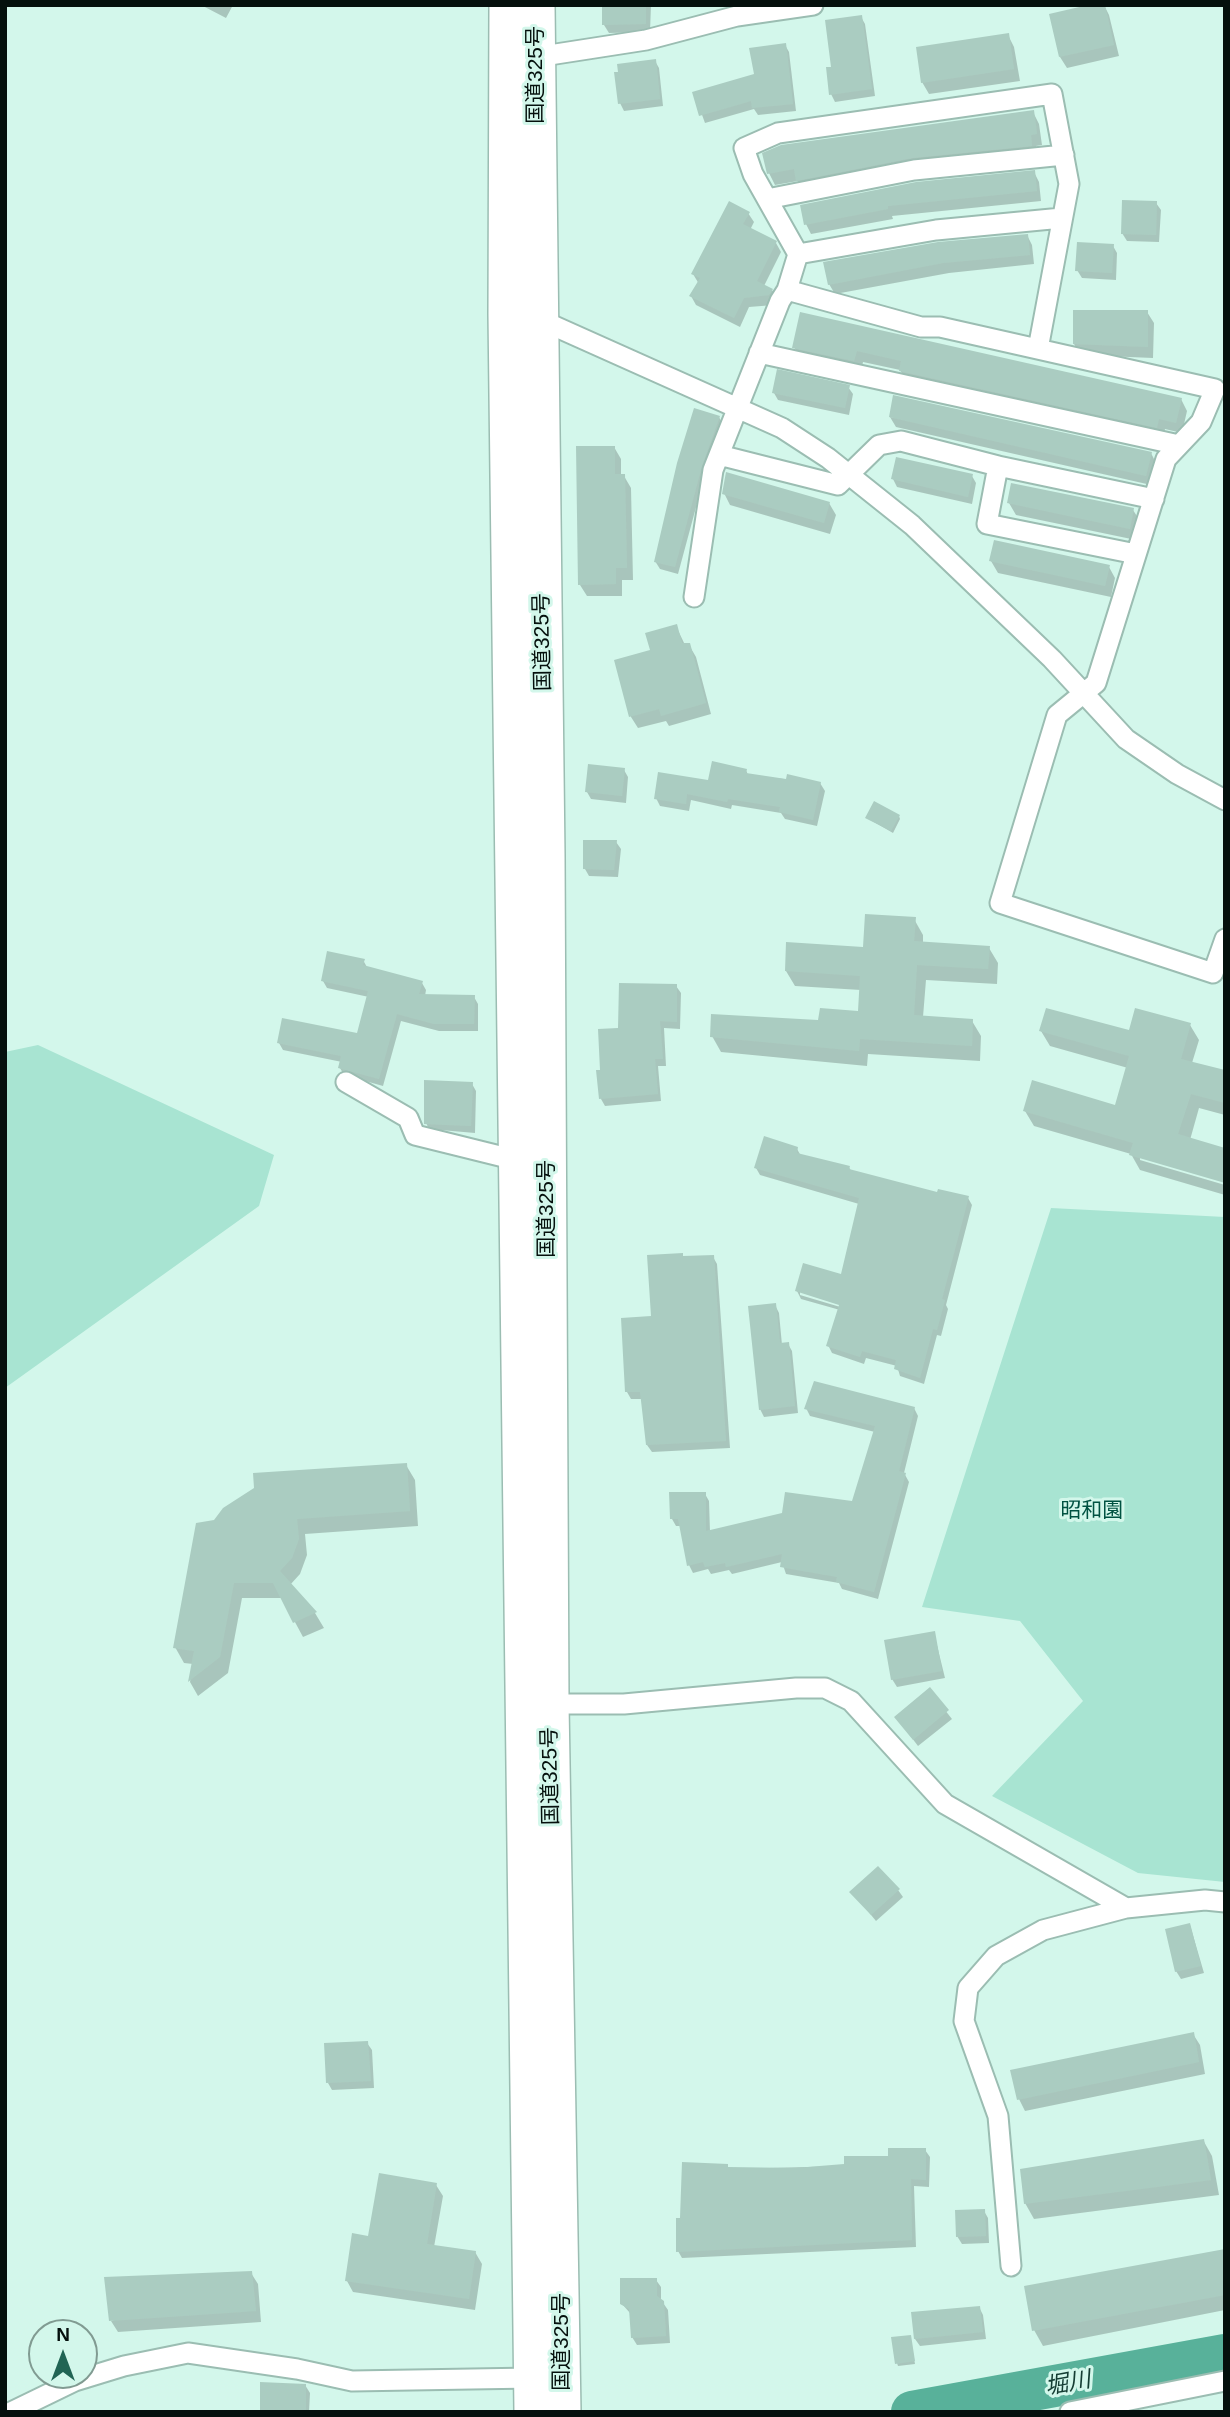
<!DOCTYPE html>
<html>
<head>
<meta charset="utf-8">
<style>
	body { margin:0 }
	#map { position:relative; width:1230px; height:2417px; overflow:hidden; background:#d3f7eb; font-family:Helvetica,sans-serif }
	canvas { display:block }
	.frame { position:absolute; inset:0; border:7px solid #05100d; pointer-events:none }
	.north { position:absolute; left:28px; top:2319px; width:70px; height:70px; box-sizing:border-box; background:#d3f7eb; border:2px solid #819b92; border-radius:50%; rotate:0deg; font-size:19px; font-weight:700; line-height:28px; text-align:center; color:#05100d }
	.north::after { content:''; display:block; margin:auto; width:24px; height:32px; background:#216454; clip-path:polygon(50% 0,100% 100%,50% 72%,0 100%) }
</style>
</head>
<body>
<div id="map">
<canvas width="1230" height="2417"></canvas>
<div class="frame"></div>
<div class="north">N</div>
</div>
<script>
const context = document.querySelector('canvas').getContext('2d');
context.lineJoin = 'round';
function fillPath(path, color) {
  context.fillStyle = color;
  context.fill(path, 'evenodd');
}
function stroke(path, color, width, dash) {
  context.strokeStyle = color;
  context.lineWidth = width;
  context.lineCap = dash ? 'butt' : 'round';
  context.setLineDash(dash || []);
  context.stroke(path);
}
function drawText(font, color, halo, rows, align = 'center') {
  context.font = font + ' Helvetica,"Noto Sans JP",sans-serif';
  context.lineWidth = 6;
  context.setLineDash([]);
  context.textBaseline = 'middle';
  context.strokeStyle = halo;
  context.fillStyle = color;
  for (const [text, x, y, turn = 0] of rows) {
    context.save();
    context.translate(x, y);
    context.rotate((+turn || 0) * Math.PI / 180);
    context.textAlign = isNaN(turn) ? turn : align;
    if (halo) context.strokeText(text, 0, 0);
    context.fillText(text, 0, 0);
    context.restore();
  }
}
const green = new Path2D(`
	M 38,1045 L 274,1155 L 259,1206 L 5,1388 L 5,1052 Z
	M 1051,1208 L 1225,1217 L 1225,1882 L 1138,1873 L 992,1796 L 1083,1701 L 1020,1621 L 922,1607 Z`);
const shadow = new Path2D(`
	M 201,5 L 233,5 L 226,18 Z
	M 603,5 L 651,5 L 650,32 L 609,33 L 604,25 Z
	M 1104,5 L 1109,15 L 1119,56 L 1067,68 L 1060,57 L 1051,16 Z
	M 861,17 L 865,24 L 875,96 L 835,102 L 831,94 L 833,68 Z
	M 1008,35 L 1014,47 L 1020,81 L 929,94 L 922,82 Z
	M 785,45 L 789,52 L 796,111 L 758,115 L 754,109 L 705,123 L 694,93 L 756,75 Z
	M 655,61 L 659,68 L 663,106 L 624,111 L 620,103 Z
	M 1033,112 L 1039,124 L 1042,145 L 1036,146 L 1038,157 L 804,192 L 798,181 L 775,185 L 769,173 Z
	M 1034,172 L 1039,182 L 1041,201 L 892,216 L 893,219 L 811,234 L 806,224 Z
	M 1156,203 L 1161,210 L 1159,242 L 1127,241 L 1122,233 Z
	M 748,213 L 754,222 L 750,230 L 776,243 L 781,252 L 764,286 L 772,290 L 778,299 L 774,305 L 749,307 L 740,327 L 696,305 L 691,296 L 699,284 L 693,274 Z
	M 1027,235 L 1032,245 L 1034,264 L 949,273 L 835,294 L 829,284 Z
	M 1113,246 L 1117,253 L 1116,280 L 1082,278 L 1077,270 Z
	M 1147,312 L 1154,323 L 1153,358 L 1081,355 L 1074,344 Z
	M 801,314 L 1181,399 L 1187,411 L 1182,433 L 1165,429 L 1163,438 L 907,382 L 900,370 L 863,362 L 861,372 L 801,359 L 794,347 Z
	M 848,387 L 853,394 L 849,415 L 778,400 L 774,393 Z
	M 719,417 L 723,425 L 705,474 L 678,574 L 660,569 L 655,561 Z
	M 890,417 L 1151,453 L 1156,463 L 1151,485 L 896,427 Z
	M 614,447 L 621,459 L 621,476 L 624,476 L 631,488 L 633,580 L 622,580 L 622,596 L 587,596 L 580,585 Z
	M 972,476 L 976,483 L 972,504 L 897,487 L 893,479 Z
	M 724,493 L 829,503 L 836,515 L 830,534 L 730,505 Z
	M 1009,503 L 1133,510 L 1140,521 L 1136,540 L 1016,515 Z
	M 991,561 L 1109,567 L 1115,578 L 1111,597 L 998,573 Z
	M 676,626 L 685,645 L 689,645 L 696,657 L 711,714 L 669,726 L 666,721 L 638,728 L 631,717 L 616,661 L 652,651 Z
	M 624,770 L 628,777 L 626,803 L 591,799 L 587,792 Z
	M 746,770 L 748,775 L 820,783 L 825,791 L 817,826 L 785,819 L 781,813 L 732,805 L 731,809 L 691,800 L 689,811 L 660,806 L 656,798 Z
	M 899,816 L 900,819 L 893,833 L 867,818 Z
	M 616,842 L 621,849 L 618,877 L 589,876 L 585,869 Z
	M 914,919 L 923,935 L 923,943 L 989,948 L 998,963 L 997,984 L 926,980 L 923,1017 L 972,1021 L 981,1036 L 980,1061 L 868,1054 L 867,1066 L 721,1052 L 712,1036 L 819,1022 L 860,1013 L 861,990 L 795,986 L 786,971 L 865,949 Z
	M 363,960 L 368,969 L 422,983 L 426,990 L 425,996 L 474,997 L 478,1004 L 478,1031 L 439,1031 L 401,1021 L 383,1086 L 344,1075 L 340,1068 L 342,1062 L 283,1050 L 279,1043 L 358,1035 L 369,997 L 327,988 L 323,981 Z
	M 676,986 L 681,993 L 680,1029 L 664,1028 L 666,1066 L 658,1066 L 661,1101 L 605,1106 L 601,1099 L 602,1072 L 620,1030 Z
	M 1190,1025 L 1199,1040 L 1192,1063 L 1225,1072 L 1225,1115 L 1199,1108 L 1190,1140 L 1140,1156 L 1140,1160 L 1225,1185 L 1225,1195 L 1140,1170 L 1131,1154 L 1034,1126 L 1025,1111 L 1117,1107 L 1128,1068 L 1050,1046 L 1041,1031 L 1131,1033 Z
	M 472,1084 L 476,1091 L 475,1133 L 429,1129 L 425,1121 Z
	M 797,1149 L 801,1156 L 849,1167 L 851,1171 L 939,1194 L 968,1198 L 972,1205 L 946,1305 L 948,1309 L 941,1336 L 937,1335 L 924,1384 L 900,1376 L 897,1366 L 866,1358 L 864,1364 L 832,1353 L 828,1345 L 840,1310 L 801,1299 L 797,1291 L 842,1276 L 859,1204 L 760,1175 L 756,1168 ZM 800,1291 L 848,1306 L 847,1309 L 800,1295 Z
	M 713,1257 L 717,1264 L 730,1448 L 652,1452 L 647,1445 L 643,1399 L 631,1399 L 627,1392 L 653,1317 Z
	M 775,1305 L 779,1313 L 782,1345 L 788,1344 L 792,1351 L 798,1413 L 764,1417 L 760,1409 Z
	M 806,1408 L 914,1408 L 918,1416 L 904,1473 L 909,1482 L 878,1599 L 842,1589 L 839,1583 L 786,1574 L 782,1562 L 732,1574 L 729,1570 L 711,1574 L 708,1569 L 693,1573 L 689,1565 L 681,1526 L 676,1526 L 672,1519 L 705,1494 L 709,1501 L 710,1532 L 854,1503 L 875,1432 L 810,1416 Z
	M 406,1465 L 415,1480 L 418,1526 L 305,1534 L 307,1555 L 300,1574 L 290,1585 L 315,1613 L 324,1628 L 303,1637 L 282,1598 L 242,1598 L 228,1673 L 198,1696 L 190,1682 L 193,1664 L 184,1663 L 175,1647 L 215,1521 Z
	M 934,1633 L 945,1678 L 897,1687 L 892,1679 Z
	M 929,1690 L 952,1719 L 918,1746 L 896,1717 Z
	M 898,1890 L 903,1897 L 876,1921 L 852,1892 Z
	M 1190,1925 L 1204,1973 L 1181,1979 L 1176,1971 Z
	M 1193,2034 L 1200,2045 L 1205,2074 L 1025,2111 L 1019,2099 Z
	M 367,2043 L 372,2050 L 374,2088 L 332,2090 L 328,2083 Z
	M 1203,2140 L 1212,2156 L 1219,2195 L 1034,2219 L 1025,2203 Z
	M 925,2150 L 930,2157 L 929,2187 L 914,2186 L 916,2247 L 682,2258 L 678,2251 L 682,2220 L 729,2169 L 846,2166 Z
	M 436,2185 L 443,2196 L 434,2247 L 475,2252 L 482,2264 L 475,2310 L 353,2292 L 347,2281 L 370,2238 Z
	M 984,2211 L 988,2218 L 989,2243 L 962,2244 L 957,2236 Z
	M 1225,2251 L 1225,2310 L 1043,2346 L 1034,2330 Z
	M 251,2273 L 258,2284 L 261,2322 L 118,2332 L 111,2321 Z
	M 656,2280 L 661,2287 L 661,2300 L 668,2310 L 670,2343 L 637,2345 L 632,2337 L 630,2313 L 622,2304 Z
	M 979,2307 L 983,2315 L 986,2339 L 920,2346 L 915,2339 L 913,2314 Z
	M 911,2340 L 915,2364 L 898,2366 L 897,2363 Z
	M 305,2385 L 310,2393 L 309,2412 L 261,2412 Z`);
const river = new Path2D(`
	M 912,2412 L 1225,2355`);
const building = new Path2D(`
	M 602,5 L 646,5 L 646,24 L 602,25 Z
	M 1088,5 L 1105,5 L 1114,45 L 1059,57 L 1049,14 Z
	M 862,15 L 872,89 L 829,95 L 826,67 L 831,67 L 825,20 Z
	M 1009,33 L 1014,69 L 921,83 L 916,47 Z
	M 786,43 L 793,104 L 752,108 L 751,101 L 699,116 L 692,92 L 754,74 L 749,48 Z
	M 656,59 L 660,99 L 618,104 L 614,72 L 618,72 L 617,64 Z
	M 1034,110 L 1037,134 L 1031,135 L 1032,146 L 912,158 L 796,181 L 794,169 L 767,174 L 762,153 L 781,145 Z
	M 1035,170 L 1037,191 L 888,206 L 888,209 L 804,225 L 800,205 L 916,182 Z
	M 1122,200 L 1157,201 L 1156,235 L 1121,234 Z
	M 729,201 L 750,212 L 743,224 L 777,241 L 757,281 L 773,289 L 769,295 L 744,298 L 734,318 L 689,296 L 700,278 L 691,274 Z
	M 1028,234 L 1030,255 L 943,263 L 828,285 L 823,262 L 938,242 Z
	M 1077,242 L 1114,244 L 1112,273 L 1075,271 Z
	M 1073,310 L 1148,310 L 1148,347 L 1073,344 Z
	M 800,312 L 1182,398 L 1176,423 L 1159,419 L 1157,428 L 899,371 L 901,361 L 857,351 L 854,361 L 792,348 Z
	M 777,369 L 850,385 L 845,408 L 772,393 Z
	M 893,395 L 1152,452 L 1146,476 L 889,417 Z
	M 694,408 L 720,416 L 702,466 L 675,567 L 654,562 L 677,463 Z
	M 576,446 L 615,446 L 615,474 L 625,474 L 627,568 L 616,568 L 616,584 L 578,585 Z
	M 896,457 L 973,474 L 968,497 L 891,479 Z
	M 726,472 L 830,502 L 824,523 L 722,494 Z
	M 1011,483 L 1134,508 L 1130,529 L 1007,503 Z
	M 994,540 L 1110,565 L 1105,586 L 989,561 Z
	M 677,624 L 682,643 L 690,643 L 706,703 L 661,716 L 659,709 L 629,717 L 614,660 L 650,650 L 645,633 Z
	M 712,761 L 747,769 L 746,773 L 786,779 L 787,774 L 821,782 L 813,820 L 779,812 L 780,807 L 728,799 L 727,802 L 687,794 L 686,804 L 654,799 L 658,772 L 708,780 Z
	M 588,764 L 625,768 L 622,796 L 585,792 Z
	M 874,801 L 900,815 L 891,831 L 865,818 Z
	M 583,840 L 617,840 L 614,870 L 583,869 Z
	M 865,914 L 916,917 L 914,941 L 990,946 L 988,969 L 917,965 L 914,1015 L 973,1019 L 972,1046 L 860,1039 L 859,1051 L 710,1037 L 711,1014 L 818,1020 L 820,1008 L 858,1011 L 860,976 L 785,971 L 786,942 L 863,947 Z
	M 327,951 L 365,959 L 363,965 L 423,981 L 419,994 L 475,995 L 474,1024 L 434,1024 L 397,1014 L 379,1079 L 338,1068 L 341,1056 L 277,1043 L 282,1018 L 357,1033 L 368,991 L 321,981 Z
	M 619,983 L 677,984 L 677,1022 L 660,1021 L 663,1059 L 655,1059 L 658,1094 L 599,1099 L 596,1070 L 600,1070 L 598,1029 L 618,1028 Z
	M 1046,1008 L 1129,1030 L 1135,1008 L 1191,1023 L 1181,1059 L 1225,1070 L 1225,1103 L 1191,1094 L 1178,1134 L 1225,1148 L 1225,1183 L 1129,1155 L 1133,1143 L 1023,1111 L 1032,1080 L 1115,1105 L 1129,1056 L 1039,1031 Z
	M 424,1080 L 473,1082 L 471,1126 L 424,1124 Z
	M 764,1136 L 798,1147 L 797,1153 L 850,1166 L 849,1169 L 937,1192 L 938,1189 L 969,1196 L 942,1299 L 945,1300 L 937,1330 L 933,1329 L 920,1378 L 894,1369 L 896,1360 L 862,1351 L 860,1357 L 826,1346 L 839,1305 L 795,1291 L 803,1263 L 841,1274 L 859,1198 L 754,1168 Z
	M 683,1253 L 683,1256 L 714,1255 L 726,1441 L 646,1445 L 640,1392 L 625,1392 L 621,1318 L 651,1316 L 647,1255 Z
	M 776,1303 L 780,1343 L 789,1342 L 795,1406 L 759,1410 L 748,1306 Z
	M 814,1381 L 915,1407 L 899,1471 L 906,1473 L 874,1592 L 836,1582 L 837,1577 L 780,1567 L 782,1554 L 726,1567 L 725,1563 L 705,1567 L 703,1562 L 687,1566 L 678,1519 L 670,1519 L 669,1492 L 706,1492 L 706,1531 L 782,1513 L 785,1492 L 852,1501 L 875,1426 L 804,1409 Z
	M 407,1463 L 410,1511 L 297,1519 L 299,1539 L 292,1558 L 280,1571 L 317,1612 L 293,1623 L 273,1583 L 234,1583 L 220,1657 L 188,1682 L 194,1651 L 173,1648 L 196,1523 L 214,1520 L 223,1508 L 254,1488 L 253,1473 Z
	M 935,1631 L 942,1671 L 891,1680 L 884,1640 Z
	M 930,1687 L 949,1710 L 913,1740 L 894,1717 Z
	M 878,1866 L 900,1889 L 871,1915 L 849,1892 Z
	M 1190,1923 L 1201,1966 L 1175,1972 L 1165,1929 Z
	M 1194,2032 L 1199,2062 L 1017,2100 L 1010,2070 Z
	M 368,2041 L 371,2081 L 326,2083 L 324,2043 Z
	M 1204,2139 L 1211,2180 L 1024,2204 L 1020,2169 Z
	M 888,2148 L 926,2148 L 926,2180 L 911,2179 L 912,2240 L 676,2252 L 676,2218 L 680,2218 L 682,2162 L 728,2164 L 728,2167 L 795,2168 L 844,2164 L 844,2156 L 888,2156 Z
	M 379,2173 L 437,2183 L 427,2244 L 476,2251 L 469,2299 L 345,2281 L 352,2233 L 368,2236 Z
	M 985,2209 L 986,2236 L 956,2237 L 955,2210 Z
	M 1225,2249 L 1225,2295 L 1032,2331 L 1024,2286 Z
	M 252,2271 L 256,2311 L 109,2321 L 104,2277 Z
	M 620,2278 L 657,2278 L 657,2296 L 664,2301 L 666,2336 L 631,2338 L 629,2309 L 620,2304 Z
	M 980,2306 L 983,2332 L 914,2339 L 911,2312 Z
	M 911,2335 L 915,2361 L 895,2364 L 891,2337 Z
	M 260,2382 L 306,2384 L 306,2412 L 260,2412 Z`);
const street = new Path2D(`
	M 530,58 L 646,40 L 737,16 L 813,5
	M 767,199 L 914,170 L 1064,155
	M 798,254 L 936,230 L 1062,218
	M 787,290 L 921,327 L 940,327 L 1215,389 L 1201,422 L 1166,459 L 1096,683 L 1057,715 L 1000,903 L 1213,973 L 1225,939
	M 534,317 L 782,428 L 828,458 L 912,525 L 1052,659 L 1126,739 L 1177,774 L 1225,800
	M 759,353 L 1179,445
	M 719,455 L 838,485 L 879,445 L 901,441 L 998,466 L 987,524 L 1136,554
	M 998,466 L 1154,499
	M 694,597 L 713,470 L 780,301 L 787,290 L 798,254 L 753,174 L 744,148 L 778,133 L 1052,94 L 1069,184 L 1038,349
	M 346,1082 L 408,1118 L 415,1135 L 520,1161
	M 543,1704 L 624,1704 L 796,1688 L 825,1688 L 851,1701 L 945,1804 L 1126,1908
	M 1011,2266 L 998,2116 L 964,2021 L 968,1988 L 996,1956 L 1043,1930 L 1126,1908 L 1205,1900 L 1225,1902
	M 11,2412 L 75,2381 L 124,2366 L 188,2353 L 297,2369 L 352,2381 L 532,2378
	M 1070,2412 L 1225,2381`);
const highway = new Path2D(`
	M 508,5 L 507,314 L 533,2412
	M 536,5 L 546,856 L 550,1704 L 562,2412`);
const streetNames = [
	["国道325号",536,75,-90],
	["国道325号",543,642,-91],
	["国道325号",547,1209,-90],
	["国道325号",551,1776,-91],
	["国道325号",562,2342,-90]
];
const parkNames = [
	["昭和園",1092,1511]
];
const waterNames = [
	["堀川",1068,2384,-10]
];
fillPath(green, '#a8e4d2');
fillPath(shadow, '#0003');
stroke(river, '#58b19a', 42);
fillPath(building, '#aaccc1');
stroke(street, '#9bbdb2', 23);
stroke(highway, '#9bbdb2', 40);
stroke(street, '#fff', 19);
stroke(highway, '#fff', 37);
drawText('21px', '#05100d', '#d3f7eb', streetNames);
drawText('21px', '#005242', '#d3f7eb', parkNames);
drawText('italic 23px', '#143d33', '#d3f7eb', waterNames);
</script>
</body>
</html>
